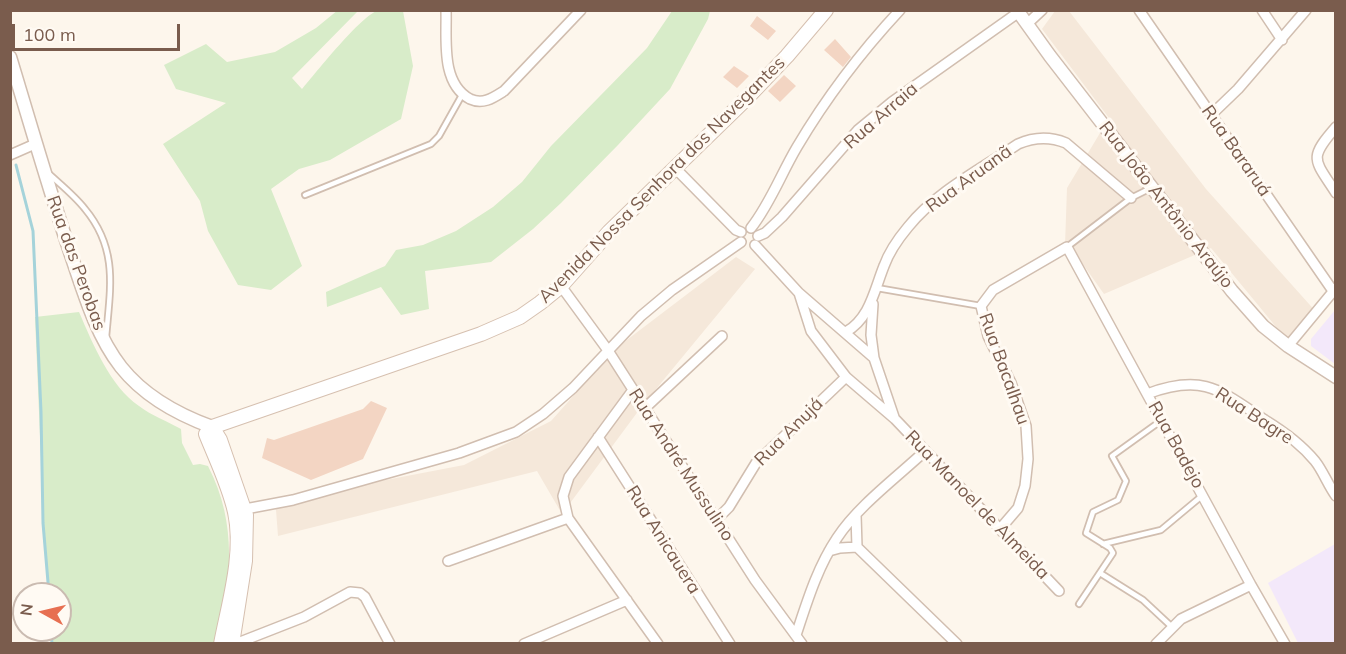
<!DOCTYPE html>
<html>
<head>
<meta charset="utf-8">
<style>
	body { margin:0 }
	#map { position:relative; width:1346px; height:654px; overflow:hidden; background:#fdf6ec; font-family:Mulish,sans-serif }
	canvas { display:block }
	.frame { position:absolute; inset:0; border:12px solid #7a5c4d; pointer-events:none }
	.north { position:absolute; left:12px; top:582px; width:60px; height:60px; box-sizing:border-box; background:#fffaf3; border:2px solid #cabbb1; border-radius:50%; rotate:278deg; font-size:16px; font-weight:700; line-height:24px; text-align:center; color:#7a5c4d }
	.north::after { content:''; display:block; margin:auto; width:21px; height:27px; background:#e76f51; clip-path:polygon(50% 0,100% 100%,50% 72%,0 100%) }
	.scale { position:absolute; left:12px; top:24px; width:168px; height:27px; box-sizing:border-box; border:3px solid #7a5c4d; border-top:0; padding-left:8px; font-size:18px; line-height:21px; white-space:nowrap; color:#7a5c4d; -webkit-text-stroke:4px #fffaf3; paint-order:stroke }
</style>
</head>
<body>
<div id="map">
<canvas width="1346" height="654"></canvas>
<div class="frame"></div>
<div class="north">N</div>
<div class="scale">100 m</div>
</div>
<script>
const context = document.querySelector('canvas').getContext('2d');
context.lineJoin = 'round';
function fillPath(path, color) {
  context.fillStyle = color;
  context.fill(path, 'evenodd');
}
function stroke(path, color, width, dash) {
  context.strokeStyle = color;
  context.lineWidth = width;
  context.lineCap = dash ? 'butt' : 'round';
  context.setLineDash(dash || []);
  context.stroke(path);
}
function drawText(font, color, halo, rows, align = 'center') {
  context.font = font + ' Mulish,sans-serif';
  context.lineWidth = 6;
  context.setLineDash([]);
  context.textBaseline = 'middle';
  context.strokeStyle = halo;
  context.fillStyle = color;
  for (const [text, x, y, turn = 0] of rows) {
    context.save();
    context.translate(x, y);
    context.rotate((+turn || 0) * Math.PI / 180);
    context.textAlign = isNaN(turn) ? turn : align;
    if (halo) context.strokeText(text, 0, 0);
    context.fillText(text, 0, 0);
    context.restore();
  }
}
const residential = new Path2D(`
	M 1055,11 L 1069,11 L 1206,189 L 1318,314 L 1291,345 L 1211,248 L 1104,294 L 1082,263 L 1065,245 L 1067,188 L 1109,118 L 1042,29 Z
	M 736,257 L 755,269 L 642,406 L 562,514 L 537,471 L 278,536 L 276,510 L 271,502 L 464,465 L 551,421 L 615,349 Z`);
const education = new Path2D(`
	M 1335,310 L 1335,364 L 1311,346 L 1311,339 Z
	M 1335,544 L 1335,643 L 1298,643 L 1268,583 Z`);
const green = new Path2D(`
	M 338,10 L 358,11 L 292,78 L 302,89 C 316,73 361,15 379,10 C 386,9 396,10 403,11 L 413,66 L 401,119 L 330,160 L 299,169 L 271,189 L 302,266 L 271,290 L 238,285 L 208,231 L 200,201 L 163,144 L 226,103 L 176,89 L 164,65 L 206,44 L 227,62 L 275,52 L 316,28 Z
	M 672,11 L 710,11 L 708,19 L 670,89 L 618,145 L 561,203 L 533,229 L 491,262 L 425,271 L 429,309 L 401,315 L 381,287 L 327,307 L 326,292 L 385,266 L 396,250 L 423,245 L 456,231 L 493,207 L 522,182 L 551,146 L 647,48 Z
	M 79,312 C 93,344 110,386 139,406 C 152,416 167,421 181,429 L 182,443 L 193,465 L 200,464 L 208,466 C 239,526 229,580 221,643 L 52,643 L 51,630 L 60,630 L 60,594 L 49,594 L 44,532 L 35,317 Z`);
const stream = new Path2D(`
	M 16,165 L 33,231 L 41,412 L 43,523 L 49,594
	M 51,630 L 52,644`);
const building = new Path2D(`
	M 757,16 L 776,31 L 768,40 L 750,26 Z
	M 835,39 L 851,57 L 843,67 L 824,50 Z
	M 734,66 L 749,76 L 737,88 L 723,77 Z
	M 784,75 L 796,86 L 780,102 L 768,91 Z
	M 371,401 L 387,408 L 363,459 L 311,480 L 262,458 L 267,438 L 274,440 L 363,409 Z`);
const service = new Path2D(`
	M 48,173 C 61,185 75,196 85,209 C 119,250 110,289 106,338
	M 305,195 L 431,144 L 439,136 L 462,95
	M 1067,247 L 1131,198 L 1151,188
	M 877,288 L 981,306
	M 1103,544 L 1161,530 L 1203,495
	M 1100,573 L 1143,600 L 1172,627
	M 1079,604 L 1113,553 L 1110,548 L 1086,533 L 1093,512 L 1118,500 L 1126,481 L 1112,456 L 1162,420`);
const minor = new Path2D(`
	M 446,10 C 447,38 440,83 470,99 C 483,105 493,98 504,91 L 581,10
	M 1139,10 L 1333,291
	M 1262,10 L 1282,40
	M 1027,24 L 1042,10
	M 1211,115 L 1238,89 L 1306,10
	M 1336,127 C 1308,159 1314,159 1336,193
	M 10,155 L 35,144
	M 676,169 L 736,230 L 741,232
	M 751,228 C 770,204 781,174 797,147 C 826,98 861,52 900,10
	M 758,236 L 765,233 L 782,217 L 858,130 L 892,102 L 1019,12
	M 755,245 L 799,293 L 874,358 L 894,417
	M 561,286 L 607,349 L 755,580 L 802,644
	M 799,293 L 811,331 L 846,377 L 895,419 L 1059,591
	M 873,304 L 871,335 L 874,358
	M 846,332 C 870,318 874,291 884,266 C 889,252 898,239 908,227 C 936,192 981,169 1018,144 C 1034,137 1049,136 1066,143 L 1131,198
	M 1288,346 L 1336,288
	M 1147,394 C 1203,373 1220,390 1265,420 C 1283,431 1301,444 1315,461 C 1323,471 1328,485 1336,496
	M 645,408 L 722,336
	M 598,437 L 730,644
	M 240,510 L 293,500 L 459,453 L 516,432 L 543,414 L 573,388 L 641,316 L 672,290 L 741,242
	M 856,515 L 857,547 L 957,644
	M 568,518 L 658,644
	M 716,520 L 729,507 L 756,463 L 846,377
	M 1000,529 L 1018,508 L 1025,486 L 1028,459 L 1026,426 L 1011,383 L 988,336 L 981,306 L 993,290 L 1067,247 L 1251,585 L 1285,644
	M 829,551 L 840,548 L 857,547
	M 448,561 L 568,518 L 563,496 L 569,477 L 633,390
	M 796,635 C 807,602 817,568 837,538 C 858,506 896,478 925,451
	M 235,644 L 304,617 L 350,592 L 360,593 L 365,597 L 390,644
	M 524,644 L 627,600
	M 1156,644 L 1181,619 L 1251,585`);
const tertiary = new Path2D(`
	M 1017,10 L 1050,56 L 1232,291 L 1263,326 L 1288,346 L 1336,377
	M 10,57 C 30,123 49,189 71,255 C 84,293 96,335 121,367 C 144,396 179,415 212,427`);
const secondary = new Path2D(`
	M 212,427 L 220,440 L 246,515 L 245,561 L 232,644
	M 221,644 C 229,602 244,554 235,512 C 229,485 216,459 206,434 L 212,427 L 481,334 L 520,317 L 540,303 L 561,286 L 609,232 L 746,99 L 787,56 L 826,10`);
const streetNames = [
	["Rua Arraia",881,116,-41],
	["Rua Bararuá",1236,151,55],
	["Rua Aruanã",969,179,-36],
	["Avenida Nossa Senhora dos Navegantes",662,180,-45],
	["Rua João Antônio Araújo",1166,205,52],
	["Rua das Perobas",76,263,70],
	["Rua Bacalhau",1004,369,70],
	["Rua Bagre",1254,416,33],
	["Rua Anujá",789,432,-45],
	["Rua Badejo",1176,445,61],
	["Rua André Mussulino",681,465,57],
	["Rua Manoel de Almeida",977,505,46],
	["Rua Anicauera",663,540,58]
];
fillPath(residential, '#f5e8da');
fillPath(education, '#f3e8fa');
fillPath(green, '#d8ecc9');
stroke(stream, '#a5d3da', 3);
fillPath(building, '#f3d5c3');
stroke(service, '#d1beb0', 8);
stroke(minor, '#d1beb0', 12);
stroke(tertiary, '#d1beb0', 15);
stroke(secondary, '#d6c0b0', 16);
stroke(service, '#fff', 4.5);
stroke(minor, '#fff', 9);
stroke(tertiary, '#fff', 12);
stroke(secondary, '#fff', 14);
drawText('18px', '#7a5c4d', '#fffaf3', streetNames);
</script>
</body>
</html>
